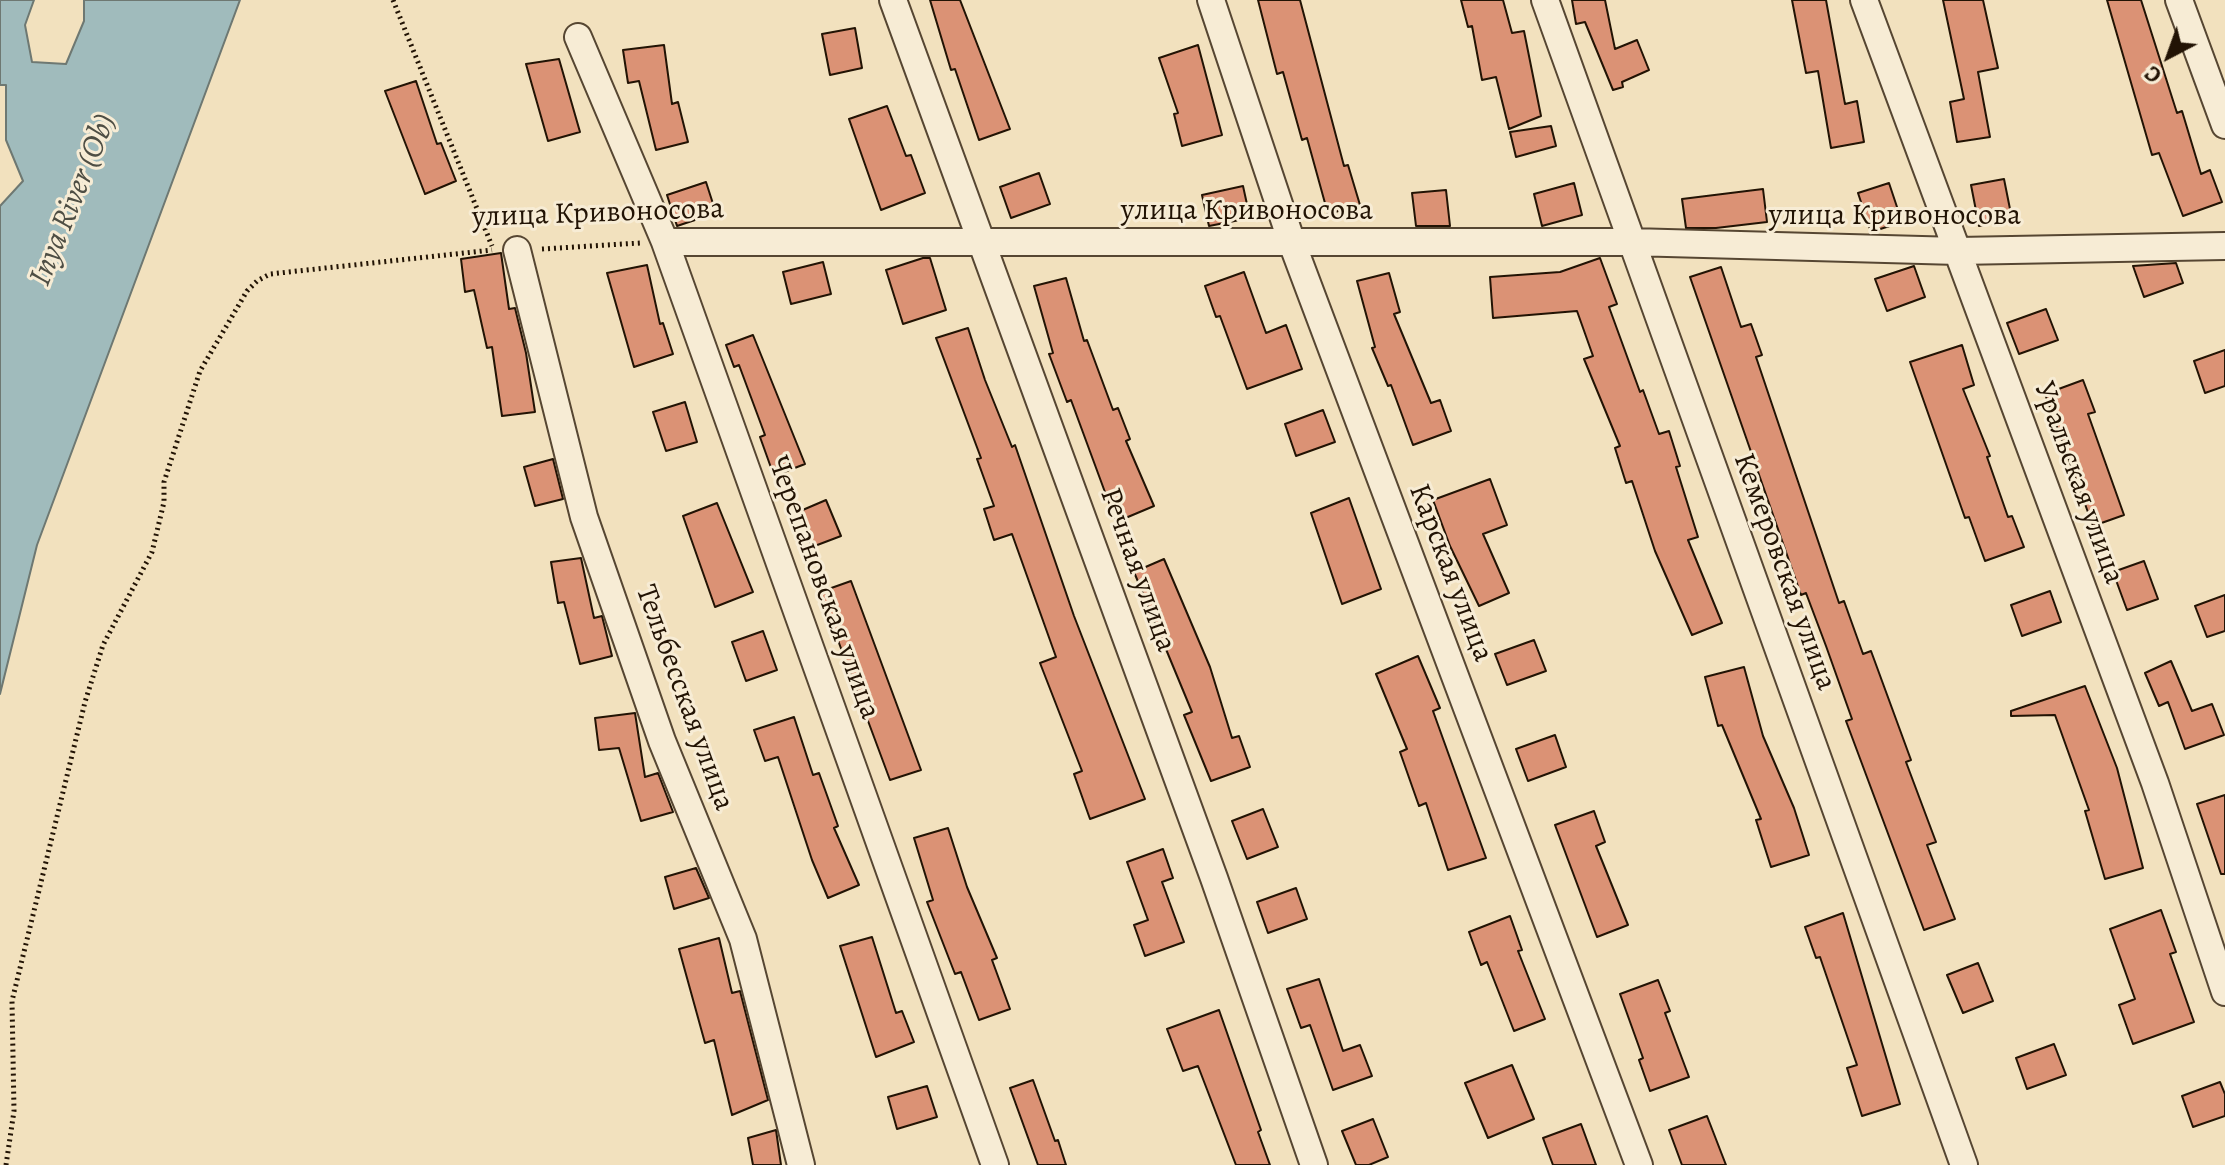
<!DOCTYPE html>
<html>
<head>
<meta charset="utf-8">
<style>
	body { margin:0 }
	#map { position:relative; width:2225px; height:1165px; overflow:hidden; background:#f2e1be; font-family:Alegreya,serif }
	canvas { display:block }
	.north { position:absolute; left:2129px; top:16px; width:80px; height:80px; -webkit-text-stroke:6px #f7ecd5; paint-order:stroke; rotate:221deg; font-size:22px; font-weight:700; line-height:32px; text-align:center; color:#221304 }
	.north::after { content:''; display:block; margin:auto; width:28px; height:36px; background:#221304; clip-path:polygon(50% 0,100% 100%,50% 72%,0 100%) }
</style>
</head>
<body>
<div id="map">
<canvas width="2225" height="1165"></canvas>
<div class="north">С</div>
</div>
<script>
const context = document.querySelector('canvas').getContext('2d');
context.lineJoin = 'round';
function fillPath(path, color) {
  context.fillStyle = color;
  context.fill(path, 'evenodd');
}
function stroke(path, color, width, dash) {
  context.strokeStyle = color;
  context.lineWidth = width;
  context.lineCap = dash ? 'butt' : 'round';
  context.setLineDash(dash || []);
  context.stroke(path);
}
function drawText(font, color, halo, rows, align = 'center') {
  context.font = font + ' Alegreya,serif';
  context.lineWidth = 6;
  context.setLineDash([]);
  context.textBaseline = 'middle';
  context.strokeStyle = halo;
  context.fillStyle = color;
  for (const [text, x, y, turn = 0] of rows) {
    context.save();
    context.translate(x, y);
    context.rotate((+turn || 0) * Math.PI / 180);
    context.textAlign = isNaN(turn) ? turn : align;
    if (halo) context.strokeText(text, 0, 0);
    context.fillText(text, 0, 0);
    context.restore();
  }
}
const water = new Path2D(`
	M 0,0 L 34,0 L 25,25 L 32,62 L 66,64 L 84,21 L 84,0 L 240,0 L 37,545 L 0,694 L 0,206 L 23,181 L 6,140 L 6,85 L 0,85 Z`);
const building = new Path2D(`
	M 930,0 L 960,0 L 1010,129 L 979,140 L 955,69 L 951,70 Z
	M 1258,0 L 1300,0 L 1344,166 L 1348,165 L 1360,205 L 1328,214 L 1307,138 L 1302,140 L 1283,72 L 1277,74 Z
	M 1461,0 L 1503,0 L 1512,33 L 1524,31 L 1541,116 L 1509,129 L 1496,77 L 1482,80 L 1472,26 L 1468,27 Z
	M 1572,0 L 1605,0 L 1615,49 L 1637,40 L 1649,70 L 1622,82 L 1623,87 L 1613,90 L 1585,22 L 1576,24 Z
	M 1792,0 L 1826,0 L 1845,104 L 1857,101 L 1864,142 L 1831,148 L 1818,71 L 1806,73 Z
	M 1943,0 L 1983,0 L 1998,68 L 1978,72 L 1990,137 L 1957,142 L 1950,102 L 1964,99 Z
	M 2107,0 L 2141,0 L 2177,113 L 2182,111 L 2201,174 L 2210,170 L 2222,202 L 2183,216 L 2159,153 L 2152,155 Z
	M 855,28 L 862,68 L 830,75 L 822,34 Z
	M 664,45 L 672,104 L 678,102 L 688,142 L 656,150 L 639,81 L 628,83 L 623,50 Z
	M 1198,45 L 1222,135 L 1182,146 L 1174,114 L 1178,113 L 1159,58 Z
	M 559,59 L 580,132 L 548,141 L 526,64 Z
	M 416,81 L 437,144 L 441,143 L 456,181 L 425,194 L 385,91 Z
	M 887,106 L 906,156 L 911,155 L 925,193 L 881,210 L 849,119 Z
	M 1551,126 L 1556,146 L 1516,157 L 1510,132 Z
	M 1039,173 L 1050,204 L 1011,218 L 1000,187 Z
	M 2004,179 L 2012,219 L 1979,226 L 1971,185 Z
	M 706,182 L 716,213 L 677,226 L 667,195 Z
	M 1574,183 L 1582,215 L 1542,226 L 1534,194 Z
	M 1889,183 L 1902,222 L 1871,232 L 1858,193 Z
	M 1243,186 L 1250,218 L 1209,226 L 1202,195 Z
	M 1763,189 L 1767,222 L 1716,228 L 1686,228 L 1682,199 Z
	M 1446,190 L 1450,226 L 1416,226 L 1412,193 Z
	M 501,253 L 509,309 L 515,308 L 526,353 L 535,412 L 502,416 L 492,347 L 487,348 L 474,290 L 465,292 L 461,259 Z
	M 923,258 L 930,258 L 946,310 L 903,324 L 886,270 Z
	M 1600,258 L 1617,304 L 1609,307 L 1640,392 L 1643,390 L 1659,434 L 1669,431 L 1680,466 L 1676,467 L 1698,537 L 1688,540 L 1722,623 L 1692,635 L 1655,551 L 1632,481 L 1626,483 L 1615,448 L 1620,446 L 1584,359 L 1593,356 L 1577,311 L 1493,318 L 1490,277 L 1560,272 Z
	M 823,262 L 831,294 L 791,304 L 783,272 Z
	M 2176,263 L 2183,283 L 2144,297 L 2133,266 Z
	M 647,265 L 660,324 L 663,323 L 673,354 L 634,367 L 607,273 Z
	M 1914,266 L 1925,297 L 1887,311 L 1875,279 Z
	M 1721,267 L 1741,327 L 1751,324 L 1762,355 L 1756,357 L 1839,603 L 1844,601 L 1863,654 L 1871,651 L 1911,760 L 1906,762 L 1936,842 L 1927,845 L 1955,919 L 1924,930 L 1846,721 L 1852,719 L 1826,646 L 1806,593 L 1801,595 L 1690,277 Z
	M 1244,272 L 1266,333 L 1286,325 L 1302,369 L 1247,389 L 1220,316 L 1216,317 L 1205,286 Z
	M 1389,273 L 1400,312 L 1394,314 L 1431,403 L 1440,400 L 1451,431 L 1413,445 L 1391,385 L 1388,386 L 1372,348 L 1375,347 L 1357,281 Z
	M 1066,278 L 1084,341 L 1087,340 L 1113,410 L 1118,408 L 1130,439 L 1126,441 L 1154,506 L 1116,522 L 1071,400 L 1067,402 L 1049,354 L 1053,353 L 1034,286 Z
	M 2046,309 L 2058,340 L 2019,354 L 2007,323 Z
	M 968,328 L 985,380 L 1012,447 L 1015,445 L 1074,616 L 1145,799 L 1090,819 L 1074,774 L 1082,771 L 1040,663 L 1056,657 L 1012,534 L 994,540 L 984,509 L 994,506 L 977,459 L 981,458 L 936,338 Z
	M 753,335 L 805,464 L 774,476 L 760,437 L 765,435 L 739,365 L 734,367 L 726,345 Z
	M 1962,345 L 1974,385 L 1963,389 L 1990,456 L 1987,457 L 2008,517 L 2012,516 L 2024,547 L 1985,561 L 1969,517 L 1965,518 L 1910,362 Z
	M 2225,350 L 2225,386 L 2205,393 L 2194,361 Z
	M 2083,380 L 2095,412 L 2088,414 L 2124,515 L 2093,526 L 2045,394 Z
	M 685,402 L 697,442 L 666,451 L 653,412 Z
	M 1323,410 L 1335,442 L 1296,456 L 1285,424 Z
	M 553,459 L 563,499 L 535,506 L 524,467 Z
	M 1490,479 L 1507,525 L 1483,534 L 1509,593 L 1479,606 L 1450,546 L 1433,500 Z
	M 1349,498 L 1381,589 L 1342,604 L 1311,513 Z
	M 826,500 L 841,536 L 812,547 L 798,512 Z
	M 717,503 L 753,592 L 715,607 L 683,516 Z
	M 581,558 L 594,618 L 602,616 L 612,656 L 580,664 L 564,602 L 558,603 L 551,562 Z
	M 1164,559 L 1210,667 L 1232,738 L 1239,736 L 1250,767 L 1211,781 L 1184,715 L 1192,712 L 1134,572 Z
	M 2144,561 L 2158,599 L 2127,610 L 2113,572 Z
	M 851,581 L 921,770 L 890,780 L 820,592 Z
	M 2050,591 L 2061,622 L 2022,636 L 2011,605 Z
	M 2225,595 L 2225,631 L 2207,637 L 2195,606 Z
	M 763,631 L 777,670 L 746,681 L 732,642 Z
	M 1534,640 L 1546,671 L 1507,685 L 1495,654 Z
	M 1418,656 L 1440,708 L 1433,711 L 1486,858 L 1448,870 L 1426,803 L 1419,806 L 1400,752 L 1407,749 L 1376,674 Z
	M 2171,661 L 2192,711 L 2212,704 L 2224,735 L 2185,749 L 2168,702 L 2159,706 L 2145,673 Z
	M 1744,667 L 1763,736 L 1794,808 L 1809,855 L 1771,867 L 1756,820 L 1761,819 L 1722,725 L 1718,726 L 1705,677 Z
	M 2085,686 L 2117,768 L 2143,868 L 2105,879 L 2085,811 L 2089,810 L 2055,715 L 2011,716 L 2011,711 Z
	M 635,713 L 645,777 L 658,773 L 673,812 L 641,821 L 619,748 L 599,750 L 595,718 Z
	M 794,717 L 813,775 L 819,773 L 838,826 L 834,828 L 859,885 L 828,898 L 812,860 L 778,757 L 765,761 L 754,730 Z
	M 1555,735 L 1566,767 L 1528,781 L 1516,749 Z
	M 2225,795 L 2225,874 L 2221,874 L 2197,804 Z
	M 1263,809 L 1278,847 L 1247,859 L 1232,821 Z
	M 1594,811 L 1605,842 L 1596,846 L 1628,925 L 1597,937 L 1555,825 Z
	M 948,828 L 967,887 L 997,958 L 992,960 L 1010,1009 L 979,1020 L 961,972 L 955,974 L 927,902 L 933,900 L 914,838 Z
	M 1163,849 L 1173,878 L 1162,882 L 1184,942 L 1145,956 L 1134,925 L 1148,920 L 1127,862 Z
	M 696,868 L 709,898 L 674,909 L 665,877 Z
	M 1296,888 L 1307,919 L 1268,933 L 1257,902 Z
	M 2161,910 L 2176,952 L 2170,954 L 2194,1022 L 2133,1044 L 2119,1005 L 2135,999 L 2110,929 Z
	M 1843,913 L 1900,1104 L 1862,1116 L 1847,1068 L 1857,1065 L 1820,957 L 1816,958 L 1805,927 Z
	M 1510,916 L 1522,950 L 1518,951 L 1545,1019 L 1514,1031 L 1487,962 L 1481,965 L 1469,932 Z
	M 872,937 L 896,1013 L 902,1011 L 914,1042 L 876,1057 L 840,946 Z
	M 719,938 L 732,993 L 740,991 L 768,1100 L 732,1115 L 714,1040 L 705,1043 L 679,949 Z
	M 1978,963 L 1993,1001 L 1963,1013 L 1947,975 Z
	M 1319,979 L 1343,1051 L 1360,1045 L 1372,1076 L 1333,1090 L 1310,1025 L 1301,1028 L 1287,989 Z
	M 1658,980 L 1670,1011 L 1665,1013 L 1689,1077 L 1650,1091 L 1639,1060 L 1643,1058 L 1620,994 Z
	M 1219,1010 L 1261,1130 L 1258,1132 L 1270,1165 L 1236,1165 L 1198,1066 L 1183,1071 L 1167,1029 Z
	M 2054,1044 L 2066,1075 L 2027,1089 L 2016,1058 Z
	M 1512,1065 L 1534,1119 L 1488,1138 L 1465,1083 Z
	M 1033,1080 L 1055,1141 L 1058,1140 L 1066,1165 L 1038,1165 L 1010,1088 Z
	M 2220,1082 L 2225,1094 L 2225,1116 L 2193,1127 L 2182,1096 Z
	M 927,1086 L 937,1117 L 897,1129 L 888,1097 Z
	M 1707,1116 L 1726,1165 L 1682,1165 L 1669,1130 Z
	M 1373,1119 L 1388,1157 L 1369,1165 L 1356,1165 L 1342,1131 Z
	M 1581,1124 L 1596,1165 L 1553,1165 L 1543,1138 Z
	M 776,1130 L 781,1165 L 753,1165 L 748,1138 Z`);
const path = new Path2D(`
	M 393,0 L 492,246
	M 542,249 L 640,243
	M 6,1165 L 14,1111 L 12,1001 L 85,702 L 103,645 L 152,552 L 164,502 L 164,482 L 200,371 L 247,291 L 257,281 L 270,274 L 492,250`);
const minor = new Path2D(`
	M 893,0 L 1214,878 L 1314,1165
	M 1211,0 L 1292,243 L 1639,1165
	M 1545,0 L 1964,1165
	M 1864,0 L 2155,783 L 2225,992
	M 2179,0 L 2225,125
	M 578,37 L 665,242 L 995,1165
	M 665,242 L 1631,242 L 1958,251 L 2225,246
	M 517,250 L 584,517 L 662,741 L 743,939 L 801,1165`);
const streetNames = [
	["улица Кривоносова",1247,212],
	["улица Кривоносова",598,214,-2],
	["улица Кривоносова",1895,217],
	["Уральская улица",2078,483,70],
	["Речная улица",1137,570,70],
	["Кемеровская улица",1784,572,70],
	["Карская улица",1450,573,69],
	["Черепановская улица",823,588,70],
	["Тельбесская улица",684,698,70]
];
const waterNames = [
	["Inya River (Ob)",74,200,-68]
];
fillPath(water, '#a0bbbc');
stroke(water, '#6e7872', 2);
fillPath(building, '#db9275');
stroke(building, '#221304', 2);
stroke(minor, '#564632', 30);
stroke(path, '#221304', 5, [2, 4]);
stroke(minor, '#f7ecd5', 26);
drawText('30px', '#221304', '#f7ecd5', streetNames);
drawText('italic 32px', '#4e4e44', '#f7ecd5', waterNames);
</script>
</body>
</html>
